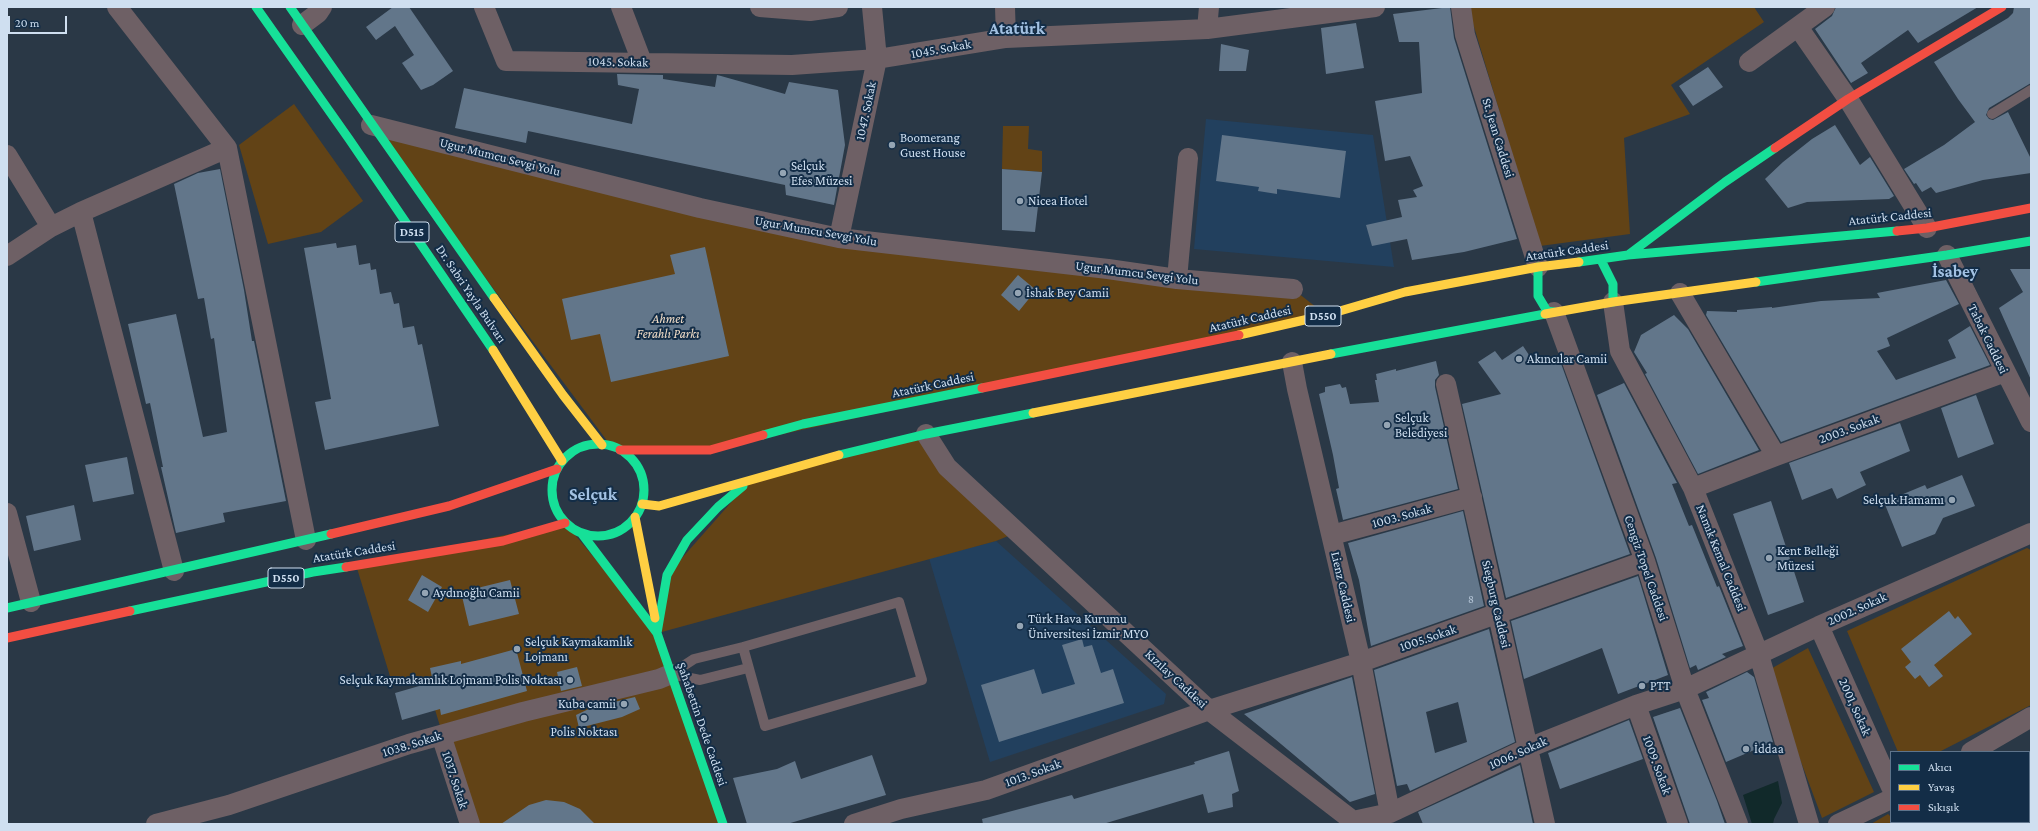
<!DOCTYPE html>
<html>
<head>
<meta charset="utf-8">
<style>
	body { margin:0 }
	#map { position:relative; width:2038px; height:831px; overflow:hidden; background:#2a3846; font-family:"Crimson Pro",serif }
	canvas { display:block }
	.frame { position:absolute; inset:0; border:8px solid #cfdff0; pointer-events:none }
	.legend { position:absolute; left:1890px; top:751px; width:140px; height:72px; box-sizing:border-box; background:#132d47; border:1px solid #5e748b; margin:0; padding:5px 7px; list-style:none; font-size:12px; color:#cfdff0 }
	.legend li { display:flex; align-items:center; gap:8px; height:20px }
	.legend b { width:20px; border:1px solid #5e748b }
	.scale { position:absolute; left:8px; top:16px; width:59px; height:18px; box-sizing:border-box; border:2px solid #cfdff0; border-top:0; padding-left:5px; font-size:12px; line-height:14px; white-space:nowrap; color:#cfdff0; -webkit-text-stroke:3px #132d47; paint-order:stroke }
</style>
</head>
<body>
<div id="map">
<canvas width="2038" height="831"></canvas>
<div class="frame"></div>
<ul class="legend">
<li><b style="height:5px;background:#16e098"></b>Akıcı</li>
<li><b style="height:5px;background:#ffcf43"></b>Yavaş</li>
<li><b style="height:5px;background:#f24e42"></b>Sıkışık</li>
</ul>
<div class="scale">20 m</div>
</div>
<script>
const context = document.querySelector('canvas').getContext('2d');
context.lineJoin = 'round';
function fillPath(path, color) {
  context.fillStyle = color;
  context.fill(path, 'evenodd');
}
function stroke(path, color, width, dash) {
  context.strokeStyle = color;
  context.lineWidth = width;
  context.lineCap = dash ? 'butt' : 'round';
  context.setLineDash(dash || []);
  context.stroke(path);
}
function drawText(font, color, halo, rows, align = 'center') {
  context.font = font + ' "Crimson Pro",serif';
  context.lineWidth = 4;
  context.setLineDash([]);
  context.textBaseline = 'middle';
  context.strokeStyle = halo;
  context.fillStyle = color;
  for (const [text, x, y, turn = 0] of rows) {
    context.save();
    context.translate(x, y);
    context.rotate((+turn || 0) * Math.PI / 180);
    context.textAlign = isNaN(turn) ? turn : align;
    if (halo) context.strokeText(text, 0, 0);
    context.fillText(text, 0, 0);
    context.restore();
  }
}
const built = new Path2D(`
	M 1206,119 L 1373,135 L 1394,267 L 1194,249 Z
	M 996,541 L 1166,694 L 1164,704 L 990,762 L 929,558 Z
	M 2031,789 L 2031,824 L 1989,824 L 1992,822 L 2029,822 L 2029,790 Z`);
const green = new Path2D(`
	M 1468,7 L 1754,7 L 1764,22 L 1671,85 L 1690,114 L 1624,138 L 1630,234 L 1540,246 Z
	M 294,104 L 363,201 L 321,232 L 268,244 L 239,145 Z
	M 371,125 L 839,238 L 1293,289 L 1326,315 L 710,450 L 611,446 Z
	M 1003,126 L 1029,126 L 1028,149 L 1042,151 L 1042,172 L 1002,169 Z
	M 926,434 L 1018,532 L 996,541 L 658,633 L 723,824 L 470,824 L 425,677 L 393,686 L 356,565 L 565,523 L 657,632 L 667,575 L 750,481 Z
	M 2027,548 L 2031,550 L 2031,705 L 1939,752 L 1898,752 L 1847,631 Z
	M 1808,648 L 1874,792 L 1822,818 L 1767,671 Z
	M 1888,814 L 1891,817 L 1891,822 L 1900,824 L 1871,824 Z`);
const water = new Path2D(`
	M 1778,781 L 1782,803 L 1774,819 L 1773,824 L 1752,824 L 1743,795 Z`);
const building = new Path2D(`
	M 393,7 L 409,7 L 453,71 L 433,85 L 421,90 L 402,63 L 414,55 L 395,26 L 376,40 L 366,27 Z
	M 1450,7 L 1454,38 L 1517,239 L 1464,252 L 1412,260 L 1407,239 L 1372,246 L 1366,225 L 1402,217 L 1398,200 L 1417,197 L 1413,190 L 1423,186 L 1410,156 L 1385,161 L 1375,101 L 1422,93 L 1419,42 L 1399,42 L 1393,14 Z
	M 1836,7 L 1978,7 L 1918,43 L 1908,30 L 1861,63 L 1868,73 L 1851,83 L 1815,29 L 1832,16 Z
	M 2014,7 L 2031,7 L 2031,83 L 1989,108 L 1986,115 L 1989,119 L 1993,120 L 2008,112 L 2031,159 L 2031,173 L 1983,180 L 1936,193 L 1931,187 L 1922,192 L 1916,183 L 1914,184 L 1904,169 L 1944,145 L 1975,122 L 1958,99 L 1934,62 L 2008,18 L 2013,13 Z
	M 1356,23 L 1364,68 L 1326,74 L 1321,28 Z
	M 1221,44 L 1249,50 L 1246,71 L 1219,71 Z
	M 1708,67 L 1723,87 L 1693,106 L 1679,86 Z
	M 617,74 L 663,75 L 663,79 L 715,87 L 717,75 L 721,76 L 785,94 L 789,82 L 838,90 L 845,145 L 834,205 L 786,195 L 785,185 L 528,131 L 526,143 L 455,128 L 464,88 L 632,124 L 639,89 L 618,85 Z
	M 1835,125 L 1860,165 L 1870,157 L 1894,196 L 1889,199 L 1807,202 L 1788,208 L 1765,179 L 1783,162 L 1812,139 Z
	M 1222,135 L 1346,151 L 1340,198 L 1277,189 L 1277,194 L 1258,191 L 1259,187 L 1216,181 Z
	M 220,169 L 244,290 L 252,341 L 254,341 L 286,501 L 223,513 L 225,522 L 176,533 L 161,467 L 163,467 L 150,403 L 146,404 L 128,324 L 176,314 L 203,437 L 227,432 L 214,338 L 211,339 L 204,298 L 198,299 L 174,184 L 198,173 Z
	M 1002,169 L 1042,172 L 1035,232 L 1002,230 Z
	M 336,243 L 337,248 L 356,245 L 359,265 L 370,263 L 371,270 L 376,269 L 380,294 L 391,292 L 394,304 L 399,303 L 403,328 L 414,326 L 418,345 L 422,344 L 439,426 L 325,450 L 315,402 L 331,399 L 304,248 Z
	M 705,247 L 729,356 L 611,382 L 600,334 L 571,340 L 562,299 L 675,274 L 670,255 Z
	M 2010,269 L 2031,269 L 2031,380 L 1999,308 L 2023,292 Z
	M 1018,275 L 1036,290 L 1019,311 L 1001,295 Z
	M 1946,280 L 1959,304 L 1887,338 L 1890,346 L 1877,351 L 1896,380 L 1956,358 L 1948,340 L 1970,326 L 1990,365 L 1781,442 L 1706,315 L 1707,311 L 1737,312 L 1737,310 L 1772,307 L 1772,308 L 1821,301 L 1880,298 L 1877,293 Z
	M 1674,315 L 1688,329 L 1759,450 L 1698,474 L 1645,374 L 1647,373 L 1634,352 L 1641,335 Z
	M 1523,346 L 1535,364 L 1559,358 L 1630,554 L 1506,598 L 1462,404 L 1501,394 L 1478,362 L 1495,351 L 1502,360 Z
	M 1436,361 L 1439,375 L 1435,380 L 1435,387 L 1458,489 L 1343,520 L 1336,489 L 1339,488 L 1333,455 L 1319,394 L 1325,392 L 1325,387 L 1340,384 L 1342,388 L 1346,387 L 1350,404 L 1379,402 L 1375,380 L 1377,380 L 1376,374 L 1396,369 L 1396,371 Z
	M 1624,383 L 1677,483 L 1672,484 L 1689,526 L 1692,525 L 1717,587 L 1719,586 L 1743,646 L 1722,654 L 1726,657 L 1698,670 L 1696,665 L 1690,668 L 1656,558 L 1597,395 Z
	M 1976,395 L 1994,444 L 1958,458 L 1941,408 Z
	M 1900,423 L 1910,451 L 1860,472 L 1866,485 L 1837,499 L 1832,488 L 1802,500 L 1789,463 Z
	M 127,457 L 134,494 L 93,502 L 85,465 Z
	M 1962,475 L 1975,506 L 1943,518 L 1935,534 L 1902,547 L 1884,502 L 1925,485 L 1927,489 Z
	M 1771,501 L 1804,602 L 1768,615 L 1733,514 Z
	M 74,505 L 81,540 L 34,551 L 26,516 Z
	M 1463,511 L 1484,606 L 1371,646 L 1359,580 L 1348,543 Z
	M 422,575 L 442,587 L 428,612 L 408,600 Z
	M 1638,576 L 1668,675 L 1618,694 L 1602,648 L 1524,679 L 1511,621 Z
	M 510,580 L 519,614 L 469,626 L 461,592 Z
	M 1949,611 L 1955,619 L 1958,616 L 1972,634 L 1934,665 L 1943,676 L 1929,687 L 1920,675 L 1915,679 L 1905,667 L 1911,662 L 1901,649 Z
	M 1489,629 L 1515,742 L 1410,791 L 1407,784 L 1397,786 L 1374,670 ZM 1458,702 L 1467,742 L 1435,753 L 1426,712 Z
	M 1082,639 L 1084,647 L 1092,645 L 1101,673 L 1113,669 L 1124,703 L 999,742 L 981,685 L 1034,669 L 1042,694 L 1075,684 L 1062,645 Z
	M 516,649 L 527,691 L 441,715 L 440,709 L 402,720 L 395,693 L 433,682 L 430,668 L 461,661 L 461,664 Z
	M 577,667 L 582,686 L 561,691 L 557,672 Z
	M 1747,672 L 1754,677 L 1773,742 L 1726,762 L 1702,700 L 1709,698 L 1706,692 Z
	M 1352,677 L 1375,794 L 1350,802 L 1275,739 L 1244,714 Z
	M 635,697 L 640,709 L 622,717 L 579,728 L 576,715 L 593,707 Z
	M 1680,708 L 1717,801 L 1725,824 L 1690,824 L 1653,717 Z
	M 1629,720 L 1643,759 L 1560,789 L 1548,753 Z
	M 1229,751 L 1239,791 L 1232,794 L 1233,807 L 1208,813 L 1203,794 L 1103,824 L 983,824 L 982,819 L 1072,795 L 1074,799 L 1195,764 L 1194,762 Z
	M 872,755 L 886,795 L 787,824 L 747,824 L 733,778 L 777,769 L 795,761 L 801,779 Z
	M 1520,765 L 1533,824 L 1423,824 L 1418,812 Z
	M 546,800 L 564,802 L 580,809 L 595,824 L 501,824 L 529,805 Z`);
const lane = new Path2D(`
	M 1992,114 L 2031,90
	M 899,602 L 922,680 L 765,726 L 743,647 Z
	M 671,674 L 700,680 L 748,668
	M 671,674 L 694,659 L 743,647`);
const street = new Path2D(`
	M 117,7 L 227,148
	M 484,7 L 506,61 L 792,65 L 877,59 L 1006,38 L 1207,29 L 1375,7
	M 621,7 L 642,62
	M 760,7 L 810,11 L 838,7
	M 1005,7 L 1006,38
	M 1461,7 L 1465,35 L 1538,267
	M 302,25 L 318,13 L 322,7
	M 1798,27 L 1848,99 L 1927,228
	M 1207,29 L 1209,7
	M 1749,62 L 1825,7
	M 371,125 L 700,208 L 839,238 L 1108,269 L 1177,279 L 1293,289
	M 7,155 L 51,227
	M 81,212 L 174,571
	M 839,238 L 877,59 L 872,7
	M 1947,255 L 2031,422
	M 7,256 L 51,227 L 81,212 L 227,148 L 306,540
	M 1177,279 L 1188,158
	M 1680,293 L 1776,456
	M 1613,302 L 1620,351 L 1693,488 L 1759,655 L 1809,824
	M 1554,312 L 1645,561 L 1685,689 L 1738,824
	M 1292,362 L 1297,389 L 1361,662 L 1390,813
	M 1446,384 L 1545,824
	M 926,434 L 947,467 L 1209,710 L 1357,824
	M 1693,488 L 1776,456 L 2005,372
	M 7,513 L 31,602
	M 1332,535 L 1472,497
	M 1819,626 L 1891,787
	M 1636,705 L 1678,824
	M 441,735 L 470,824
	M 1971,752 L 2031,717
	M 2029,774 L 2031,772
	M 1919,822 L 1921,824
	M 156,824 L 229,805 L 409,744 L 523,712 L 659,679 L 671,674
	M 854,824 L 901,809 L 986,790 L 1209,710 L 1361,662 L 1645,561
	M 1349,824 L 1353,821 L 1390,813 L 1528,748 L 1636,705 L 1685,689 L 1819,626 L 2031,533
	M 1838,824 L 1891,799
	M 1970,824 L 1972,822`);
const fast = new Path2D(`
	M 256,7 L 349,139 L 493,350
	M 290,7 L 494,298
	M 1628,255 L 1725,182 L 1775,148
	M 1601,260 L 1613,284 L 1613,302
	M 1579,262 L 1628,255 L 1897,231
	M 1538,267 L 1538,296 L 1547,311 L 1554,312
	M 1756,282 L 1947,255 L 2031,241
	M 1331,354 L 1545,314
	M 763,435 L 803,424 L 982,388
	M552 490a46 46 0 1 1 92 0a46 46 0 1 1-92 0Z
	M 839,455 L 926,434 L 1033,413
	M 582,534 L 657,633
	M 7,608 L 331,534
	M 130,611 L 313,572 L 346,567
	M 657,633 L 723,824
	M 657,633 L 667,575 L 687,540 L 718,507 L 743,486`);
const slow = new Path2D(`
	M 494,298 L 563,395 L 602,445
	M 1545,314 L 1613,302 L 1756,282
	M 1239,335 L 1326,315 L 1405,292 L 1538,267 L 1579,262
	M 493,350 L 562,461
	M 1033,413 L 1331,354
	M 642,504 L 659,506 L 839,455
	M 635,517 L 655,618`);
const jam = new Path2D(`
	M 1775,148 L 1848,99 L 2002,7
	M 1897,231 L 1927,228 L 2031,208
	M 982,388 L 1239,335
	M 620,450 L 710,450 L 763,435
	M 331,534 L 449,506 L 557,469
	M 346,567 L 503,541 L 565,523
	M 7,638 L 130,611`);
const markers = [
	[892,145,4,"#95a5b4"],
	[783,173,4,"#95a5b4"],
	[1020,201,4,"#95a5b4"],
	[1018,293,4,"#95a5b4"],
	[1519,359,4,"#95a5b4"],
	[1387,425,4,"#95a5b4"],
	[1952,500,4,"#95a5b4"],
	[1769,558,4,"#95a5b4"],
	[425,593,4,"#95a5b4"],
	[1020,626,4,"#95a5b4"],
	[517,649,4,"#95a5b4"],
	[570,680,4,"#95a5b4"],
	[1642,686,4,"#95a5b4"],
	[624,704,4,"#95a5b4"],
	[584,718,4,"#95a5b4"],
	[1746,749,4,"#95a5b4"]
];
const numberNames = [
	["8",1471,600]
];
const shields = [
	[412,232,34],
	[1323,316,36],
	[286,578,36]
];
const shieldNames = [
	["D515",412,232],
	["D550",1323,316],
	["D550",286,578]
];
const streetNames = [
	["1045. Sokak",941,49,-10],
	["1045. Sokak",618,62,1],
	["1047. Sokak",866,111,-78],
	["St. Jean Caddesi",1498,138,73],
	["Ugur Mumcu Sevgi Yolu",500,157,14],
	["Atatürk Caddesi",1890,217,-6],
	["Ugur Mumcu Sevgi Yolu",816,231,10],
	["Atatürk Caddesi",1567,251,-8],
	["Ugur Mumcu Sevgi Yolu",1137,273,7],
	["Dr. Sabri Yayla Bulvarı",471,294,56],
	["Atatürk Caddesi",1250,319,-13],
	["Tabak Caddesi",1988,339,64],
	["Atatürk Caddesi",933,385,-12],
	["2003. Sokak",1849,429,-20],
	["1003. Sokak",1402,516,-15],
	["Atatürk Caddesi",354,552,-9],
	["Namık Kemal Caddesi",1721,558,68],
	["Cengiz Topel Caddesi",1646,568,71],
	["Lienz Caddesi",1343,587,77],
	["Siegburg Caddesi",1496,604,77],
	["2002. Sokak",1857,609,-24],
	["1005.Sokak",1428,638,-19],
	["Kızılay Caddesi",1176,679,43],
	["2001, Sokak",1855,707,66],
	["Şahabettin Dede Caddesi",702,724,71],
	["1038. Sokak",412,744,-17],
	["1006. Sokak",1518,753,-24],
	["1009. Sokak",1657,765,70],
	["1013. Sokak",1033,773,-20],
	["1037. Sokak",455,780,72]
];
const poiNames = [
	["Boomerang",900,138],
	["Guest House",900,153],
	["Selçuk",791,166],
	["Efes Müzesi",791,181],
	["Nicea Hotel",1028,201],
	["İshak Bey Camii",1026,293],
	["Akıncılar Camii",1527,359],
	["Selçuk",1395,418],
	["Belediyesi",1395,433],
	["Selçuk Hamamı",1944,500,"right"],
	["Kent Belleği",1777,551],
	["Müzesi",1777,566],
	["Aydınoğlu Camii",433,593],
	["Türk Hava Kurumu",1028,619],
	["Üniversitesi İzmir MYO",1028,634],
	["Selçuk Kaymakamlık",525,642],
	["Lojmanı",525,657],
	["Selçuk Kaymakamlık Lojmanı Polis Noktası",562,680,"right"],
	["PTT",1650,686],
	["Kuba camii",616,704,"right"],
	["Polis Noktası",584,732,"center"],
	["İddaa",1754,749]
];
const parkNames = [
	["Ahmet",668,319],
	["Ferahlı Parkı",668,334]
];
const districtNames = [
	["Atatürk",1017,29],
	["İsabey",1955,272],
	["Selçuk",593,495]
];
fillPath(built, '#22405e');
fillPath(green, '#624316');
fillPath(water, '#11292a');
fillPath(building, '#62768a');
stroke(lane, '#6e6065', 10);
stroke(street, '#6e6065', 20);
stroke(fast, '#16e098', 9);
stroke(slow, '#ffcf43', 9);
stroke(jam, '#f24e42', 9);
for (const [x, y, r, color] of markers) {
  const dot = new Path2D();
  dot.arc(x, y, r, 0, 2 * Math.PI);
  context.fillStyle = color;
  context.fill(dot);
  stroke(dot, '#132d47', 1.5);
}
drawText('11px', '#b4c5d6', null, numberNames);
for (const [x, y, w] of shields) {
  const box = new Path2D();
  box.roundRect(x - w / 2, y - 10, w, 20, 3);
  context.fillStyle = '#132d47';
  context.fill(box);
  stroke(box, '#cfdff0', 1);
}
drawText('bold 12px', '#cfdff0', null, shieldNames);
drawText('13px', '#cfdff0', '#132d47', streetNames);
drawText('13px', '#cfdff0', '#132d47', poiNames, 'left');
drawText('italic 13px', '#f3dfc9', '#132d47', parkNames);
drawText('bold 17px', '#a2c1e2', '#132d47', districtNames);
</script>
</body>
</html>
